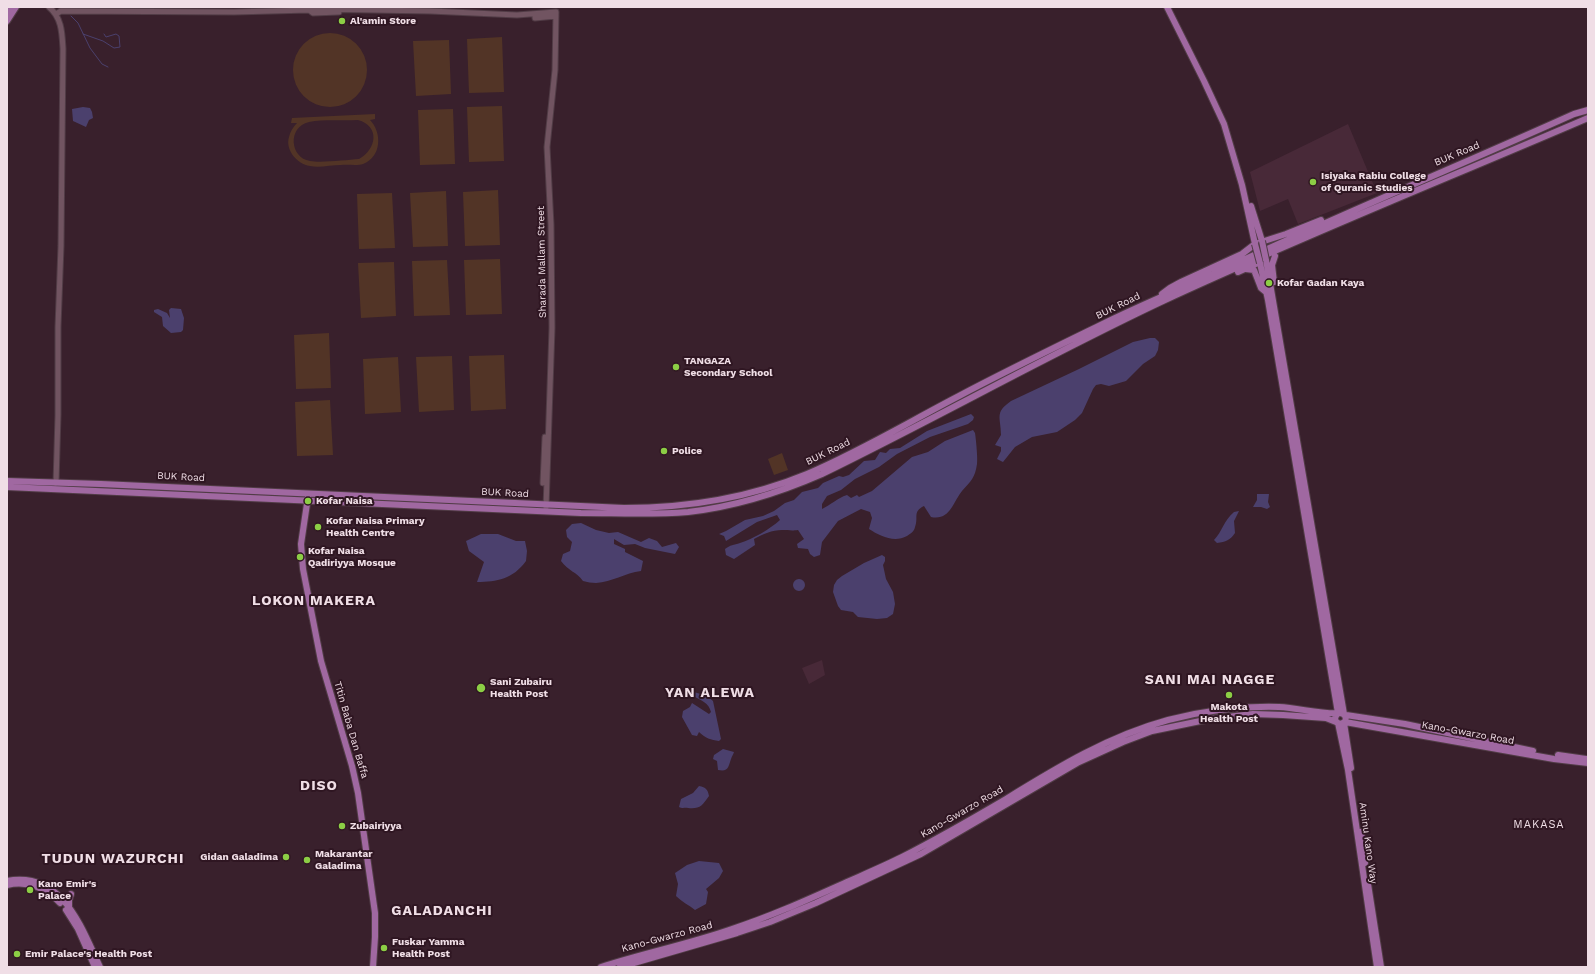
<!DOCTYPE html>
<html>
<head>
<meta charset="utf-8">
<style>
	body { margin:0 }
	#map { position:relative; width:1595px; height:974px; overflow:hidden; background:#39202c; font-family:"Work Sans",sans-serif }
	canvas { display:block }
	.frame { position:absolute; inset:0; border:8px solid #f0dee6; pointer-events:none }
</style>
</head>
<body>
<div id="map">
<canvas width="1595" height="974"></canvas>
<div class="frame"></div>
</div>
<script>
const context = document.querySelector('canvas').getContext('2d');
context.lineJoin = 'round';
function fillPath(path, color) {
  context.fillStyle = color;
  context.fill(path, 'evenodd');
}
function stroke(path, color, width, dash) {
  context.strokeStyle = color;
  context.lineWidth = width;
  context.lineCap = dash ? 'butt' : 'round';
  context.setLineDash(dash || []);
  context.stroke(path);
}
function drawText(font, color, halo, rows, align = 'center') {
  context.font = font + ' "Work Sans",sans-serif';
  context.lineWidth = 4;
  context.setLineDash([]);
  context.textBaseline = 'middle';
  context.strokeStyle = halo;
  context.fillStyle = color;
  for (const [text, x, y, turn = 0] of rows) {
    context.save();
    context.translate(x, y);
    context.rotate((+turn || 0) * Math.PI / 180);
    context.textAlign = isNaN(turn) ? turn : align;
    if (halo) context.strokeText(text, 0, 0);
    context.fillText(text, 0, 0);
    context.restore();
  }
}
const built = new Path2D(`
	M 1348,124 L 1377,193 L 1298,224 L 1288,199 L 1260,211 L 1250,172 Z
	M 822,660 L 825,675 L 809,684 L 802,668 Z`);
const green = new Path2D(`
	M293 70a37 37 0 1 1 74 0a37 37 0 1 1-74 0Z
	M 502,37 L 504,92 L 469,93 L 467,39 Z
	M 449,40 L 451,94 L 416,96 L 413,41 Z
	M 502,106 L 504,161 L 469,162 L 467,107 Z
	M 453,109 L 455,164 L 420,165 L 418,110 Z
	M 375,114 L 375,119 L 370,120 C 382,132 382,157 363,164 C 357,166 347,164 341,165 C 331,165 319,168 310,166 C 297,164 285,150 289,137 C 290,132 293,127 297,123 L 291,123 L 292,118 ZM 358,120 C 380,126 377,149 359,159 C 347,160 321,163 310,161 C 290,158 287,127 309,122 C 324,119 342,121 358,120 Z
	M 498,190 L 500,245 L 465,246 L 463,192 Z
	M 446,191 L 448,246 L 413,247 L 410,193 Z
	M 392,193 L 395,248 L 359,249 L 357,194 Z
	M 500,259 L 502,314 L 466,315 L 464,260 Z
	M 447,260 L 450,315 L 414,316 L 412,261 Z
	M 394,262 L 396,316 L 361,318 L 358,263 Z
	M 329,333 L 331,388 L 296,389 L 294,335 Z
	M 504,355 L 506,409 L 471,411 L 469,356 Z
	M 452,356 L 454,410 L 419,412 L 416,357 Z
	M 398,357 L 401,412 L 365,414 L 363,359 Z
	M 330,400 L 333,455 L 297,456 L 295,402 Z
	M 782,453 L 788,470 L 774,475 L 768,459 Z`);
const water = new Path2D(`
	M 83,107 L 90,108 L 92,112 L 93,118 L 89,120 L 86,127 L 73,121 L 72,109 Z
	M 171,308 L 181,309 L 184,318 L 183,330 L 181,332 L 171,333 L 163,326 L 162,317 L 154,312 L 154,310 L 158,309 L 167,313 L 170,318 L 169,310 Z
	M 1150,338 L 1155,338 L 1159,342 L 1158,350 L 1155,356 L 1143,364 L 1126,381 L 1109,386 L 1101,384 L 1096,385 L 1093,389 L 1082,413 L 1075,420 L 1057,432 L 1032,437 L 1015,447 L 1003,462 L 997,459 L 1001,451 L 1001,447 L 995,445 L 1001,435 C 1001,417 994,413 1011,401 L 1079,369 L 1133,342 Z
	M 971,414 L 974,417 L 973,420 L 968,424 L 930,437 L 897,454 L 879,467 L 855,479 L 841,490 L 827,496 L 822,504 L 822,509 C 831,505 837,498 847,495 L 851,498 L 857,495 L 859,497 L 872,491 L 912,457 L 928,452 L 945,441 L 973,430 L 975,433 C 976,439 978,459 977,464 C 975,478 971,481 962,491 C 953,502 950,521 931,517 L 924,506 C 912,512 919,517 915,527 C 914,532 911,533 907,536 C 894,543 880,536 869,529 L 872,518 L 870,512 L 861,509 L 838,521 L 822,542 L 820,555 L 814,557 L 810,554 L 808,549 L 798,548 L 797,544 L 804,539 L 798,530 C 791,531 789,530 782,530 C 772,530 763,534 754,539 L 755,545 L 734,559 L 726,555 L 725,549 C 730,545 734,545 740,543 C 753,539 770,529 780,520 L 777,515 L 757,522 L 726,541 L 724,536 L 719,534 L 726,531 L 745,520 L 763,516 L 774,511 L 785,503 L 794,500 L 802,492 L 818,488 L 823,483 L 839,476 L 843,477 L 849,475 L 864,461 L 875,460 L 880,452 L 886,453 L 890,449 L 900,448 L 927,431 Z
	M 1257,494 L 1269,494 L 1268,502 L 1270,507 L 1267,509 L 1261,507 L 1253,507 L 1257,500 Z
	M 1239,511 L 1234,521 L 1235,533 C 1230,540 1226,542 1217,543 L 1214,540 C 1222,532 1224,520 1234,512 Z
	M 581,523 L 596,530 L 609,533 L 618,532 L 641,542 L 649,538 L 657,541 L 662,547 L 676,543 L 679,547 L 675,554 L 645,548 L 635,544 L 624,545 L 614,539 L 614,544 L 625,549 L 625,552 L 643,561 L 641,571 C 625,573 612,582 596,583 C 592,583 587,582 583,581 C 577,572 568,571 561,561 L 563,554 L 570,551 L 572,542 L 567,537 L 566,530 L 572,524 Z
	M 481,534 L 498,534 L 516,541 L 525,541 L 527,551 L 526,561 C 513,579 497,582 477,582 L 484,562 L 469,551 L 466,541 Z
	M 882,555 L 885,557 L 885,561 L 883,565 L 886,579 L 893,592 L 895,604 L 893,614 L 887,618 L 877,619 L 858,617 L 853,612 L 841,610 L 838,606 L 833,592 L 834,585 L 837,580 L 842,576 L 864,563 Z
	M793 585a6 6 0 1 1 12 0a6 6 0 1 1-12 0Z
	M 694,692 L 707,696 L 713,701 L 721,739 L 719,741 C 711,740 705,738 699,732 L 697,736 L 692,735 L 682,717 L 683,711 L 690,707 L 692,703 L 709,714 L 711,712 C 709,703 701,700 693,696 Z
	M 723,749 L 734,752 C 733,755 732,756 731,759 C 728,767 729,772 718,770 L 717,761 L 713,759 L 714,755 Z
	M 699,786 C 706,787 708,790 709,796 C 702,806 700,809 688,808 C 685,807 683,809 679,807 L 681,799 L 693,793 Z
	M 699,861 L 719,863 L 723,871 L 719,878 L 706,889 L 708,892 L 706,904 L 695,910 C 689,905 682,902 676,896 L 678,884 L 675,873 L 687,865 Z`);
const stream = new Path2D(`
	M 71,16 L 78,23 L 90,48 L 102,64 L 108,67
	M 83,34 L 103,41 L 114,48 L 120,47 L 119,36 L 116,34 L 106,37 L 104,34`);
const minor = new Path2D(`
	M 49,7 C 62,18 62,33 63,49 L 61,246 L 58,327 L 58,415 L 56,483
	M 309,10 L 313,13 L 339,12
	M 56,14 L 61,11 L 234,12 L 309,10 L 313,9 L 430,11 L 517,15 L 556,12 L 555,70 L 547,147 L 551,225 L 552,328 L 546,508
	M 535,18 L 556,16
	M 543,483 L 545,437`);
const major = new Path2D(`
	M 1167,7 L 1204,81 L 1224,124 L 1242,185 L 1255,244
	M 7,12 L 10,7
	M 7,21 L 16,7
	M 1251,206 L 1262,241
	M 1266,260 L 1344,714
	M 1260,263 L 1268,300 L 1338,713
	M 1246,269 L 1254,270 L 1261,288 L 1267,293
	M 1238,272 L 1260,262
	M 1274,282 L 1272,265 L 1275,256
	M 1162,294 L 1170,288 L 1181,282 L 1242,254 L 1255,244 L 1286,234 L 1321,220
	M 7,481 L 101,484 L 624,508 C 686,508 749,498 807,474 C 859,452 909,422 959,396 C 1010,369 1062,344 1113,319 C 1146,303 1180,289 1213,274 C 1332,218 1454,168 1574,114 L 1588,110
	M 7,487 L 581,513 C 616,513 652,515 688,512 C 732,507 781,492 822,474 C 937,418 1048,355 1163,301 C 1303,236 1446,179 1588,118
	M 308,497 L 301,544 L 303,569 L 321,661 L 352,766 L 358,793 L 375,913 L 375,937 L 373,967
	M 1346,715 L 1405,724 L 1533,751
	M 1345,722 L 1554,759 L 1588,763
	M 1338,723 L 1348,770 L 1377,967
	M 1344,723 L 1351,768
	M 1558,755 L 1586,759
	M 1361,832 L 1365,863
	M 7,881 C 63,871 81,927 100,967
	M 1368,884 L 1381,967
	M 7,885 C 27,880 46,888 60,903
	M 69,907 L 69,900 L 71,894
	M 66,910 L 78,929 L 95,967
	M 601,967 C 644,953 689,944 732,929 C 772,916 809,899 847,882 C 865,874 884,866 902,857 C 937,839 972,819 1006,799 C 1058,767 1109,736 1168,720 C 1203,711 1242,706 1279,707 C 1300,708 1322,715 1342,713 L 1346,717 L 1345,722 L 1340,724 L 1336,722 L 1335,718 L 1337,714
	M 620,967 L 737,933 L 770,922 L 816,903 L 921,854 L 1079,762 L 1123,742 L 1152,731 L 1210,719 L 1253,714 L 1283,715 L 1326,718 L 1336,722`);
const majorBridge = new Path2D(`
	M 1262,241 L 1266,260
	M 1255,244 L 1260,263`);
const markers = [
	[342,21,4,"#8cce45"],
	[1313,182,4,"#8cce45"],
	[1269,283,4,"#8cce45"],
	[676,367,4,"#8cce45"],
	[664,451,4,"#8cce45"],
	[308,501,4,"#8cce45"],
	[318,527,4,"#8cce45"],
	[300,557,4,"#8cce45"],
	[481,688,5,"#8cce45"],
	[1229,695,4,"#8cce45"],
	[342,826,4,"#8cce45"],
	[286,857,4,"#8cce45"],
	[307,860,4,"#8cce45"],
	[30,890,4,"#8cce45"],
	[384,948,4,"#8cce45"],
	[17,954,4,"#8cce45"]
];
const poiNames = [
	["Al'amin Store",350,21],
	["Isiyaka Rabiu College",1321,176],
	["of Quranic Studies",1321,188],
	["Kofar Gadan Kaya",1277,283],
	["TANGAZA",684,361],
	["Secondary School",684,373],
	["Police",672,451],
	["Kofar Naisa",316,501],
	["Kofar Naisa Primary",326,521],
	["Health Centre",326,533],
	["Kofar Naisa",308,551],
	["Qadiriyya Mosque",308,563],
	["Sani Zubairu",490,682],
	["Health Post",490,694],
	["Makota",1229,707,"center"],
	["Health Post",1229,719,"center"],
	["Zubairiyya",350,826],
	["Makarantar",315,854],
	["Galadima",315,866],
	["Gidan Galadima",278,857,"right"],
	["Kano Emir's",38,884],
	["Palace",38,896],
	["Fuskar Yamma",392,942],
	["Health Post",392,954],
	["Emir Palace's Health Post",25,954]
];
const streetNames = [
	["BUK Road",1457,154,-23],
	["Sharada Mallam Street",542,262,-91],
	["BUK Road",1118,306,-26],
	["BUK Road",828,452,-26],
	["BUK Road",181,477,3],
	["BUK Road",505,493,3],
	["Titin Baba Dan Baffa",351,730,74],
	["Kano-Gwarzo Road",1468,733,10],
	["Kano-Gwarzo Road",962,812,-30],
	["Aminu Kano Way",1368,843,82],
	["Kano-Gwarzo Road",667,937,-15]
];
const neighbourhoodNames = [
	["MAKASA",1539,825]
];
const districtNames = [
	["LOKON MAKERA",314,601],
	["SANI MAI NAGGE",1210,680],
	["YAN ALEWA",710,693],
	["DISO",319,786],
	["TUDUN WAZURCHI",113,859],
	["GALADANCHI",442,911]
];
fillPath(built, '#482938');
fillPath(green, '#523426');
fillPath(water, '#4b406d');
stroke(stream, '#4b406d', 1);
stroke(minor, '#513c46', 7);
stroke(major, '#513c46', 8);
stroke(minor, '#715461', 5);
stroke(major, '#a068a1', 6);
stroke(majorBridge, '#513c46', 8, []);
stroke(majorBridge, '#a068a1', 6);
for (const [x, y, r, color] of markers) {
  const dot = new Path2D();
  dot.arc(x, y, r, 0, 2 * Math.PI);
  context.fillStyle = color;
  context.fill(dot);
  stroke(dot, '#2f1622', 1.5);
}
drawText('bold 10px', '#f0dee6', '#2f1622', poiNames, 'left');
drawText('10px', '#f0dee6', '#2f1622', streetNames);
context.letterSpacing = '1px';
drawText('11px', '#f0dee6', '#2f1622', neighbourhoodNames);
context.letterSpacing = '0px';
context.letterSpacing = '1px';
drawText('bold 14px', '#f0dee6', '#2f1622', districtNames);
context.letterSpacing = '0px';
</script>
</body>
</html>
